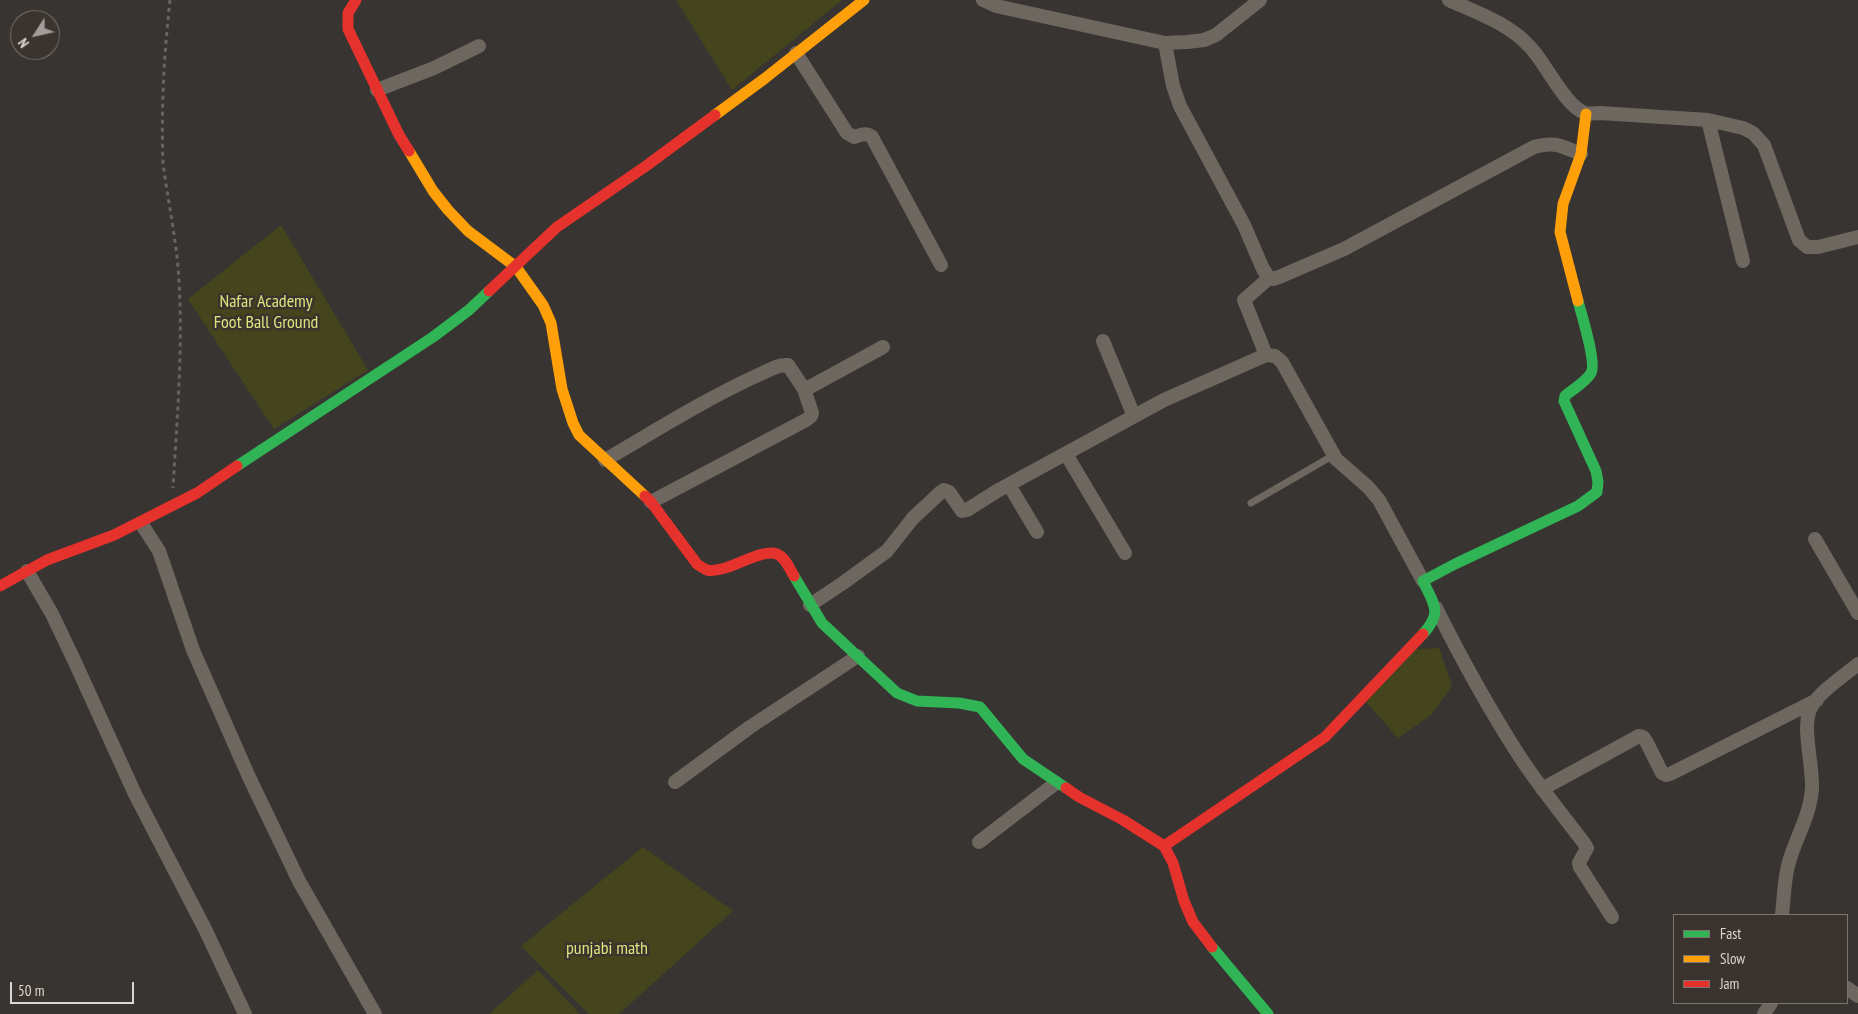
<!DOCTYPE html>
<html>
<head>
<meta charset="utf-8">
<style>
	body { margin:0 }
	#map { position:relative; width:1858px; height:1014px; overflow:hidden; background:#383431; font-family:"PT Sans Narrow",sans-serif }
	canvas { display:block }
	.legend { position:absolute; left:1673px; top:914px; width:175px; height:90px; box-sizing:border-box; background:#3b342e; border:1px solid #7b7570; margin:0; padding:6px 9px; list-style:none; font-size:15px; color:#dbd6d2 }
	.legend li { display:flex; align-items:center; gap:10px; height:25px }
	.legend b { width:25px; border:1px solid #7b7570 }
	.north { position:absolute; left:10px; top:10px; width:50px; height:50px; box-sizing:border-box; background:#3b342e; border:1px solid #7b7570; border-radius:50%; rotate:235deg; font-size:14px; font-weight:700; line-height:20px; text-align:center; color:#dbd6d2 }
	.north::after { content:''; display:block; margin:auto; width:18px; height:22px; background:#a29d9a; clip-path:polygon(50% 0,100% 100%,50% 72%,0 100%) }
	.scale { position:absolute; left:10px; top:982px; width:124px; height:22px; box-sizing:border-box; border:2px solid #dbd6d2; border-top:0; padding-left:6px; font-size:15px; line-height:18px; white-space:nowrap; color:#dbd6d2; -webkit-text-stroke:4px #3b342e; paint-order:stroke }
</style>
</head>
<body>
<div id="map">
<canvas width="1858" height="1014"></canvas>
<ul class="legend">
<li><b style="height:6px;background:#30b455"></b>Fast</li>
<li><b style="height:6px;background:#ff9f0a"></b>Slow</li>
<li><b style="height:6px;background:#e5322d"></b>Jam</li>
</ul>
<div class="north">N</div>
<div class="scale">50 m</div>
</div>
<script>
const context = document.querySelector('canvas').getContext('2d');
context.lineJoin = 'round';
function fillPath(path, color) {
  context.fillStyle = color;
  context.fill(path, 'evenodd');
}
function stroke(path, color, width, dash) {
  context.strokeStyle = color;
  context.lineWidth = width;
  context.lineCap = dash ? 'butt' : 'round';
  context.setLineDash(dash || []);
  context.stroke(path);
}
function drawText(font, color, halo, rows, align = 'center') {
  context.font = font + ' "PT Sans Narrow",sans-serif';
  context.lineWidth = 5;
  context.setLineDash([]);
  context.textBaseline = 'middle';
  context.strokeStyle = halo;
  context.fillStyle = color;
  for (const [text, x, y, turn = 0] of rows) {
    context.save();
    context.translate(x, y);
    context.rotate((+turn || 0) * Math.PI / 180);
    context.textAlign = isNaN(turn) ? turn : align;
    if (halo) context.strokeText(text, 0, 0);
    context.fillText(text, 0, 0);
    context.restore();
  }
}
const green = new Path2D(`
	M 676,0 L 842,0 L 732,90 Z
	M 281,225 L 368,370 L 274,429 L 188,299 Z
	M 1439,648 L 1452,686 L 1431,715 L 1398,738 L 1366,702 L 1416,649 Z
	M 643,847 L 733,911 L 619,1014 L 589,1014 L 521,946 Z
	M 538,970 L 580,1014 L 489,1014 Z`);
const path = new Path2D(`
	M 170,0 C 164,54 161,109 163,163 C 168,202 177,242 179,281 C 183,350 177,419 173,488`);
const lane = new Path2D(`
	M 1251,503 L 1334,455`);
const street = new Path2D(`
	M 983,0 L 996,6 L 1165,43 L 1187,42 L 1204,40 L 1216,35 L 1260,0
	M 1449,0 C 1478,13 1510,24 1531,48 C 1546,64 1565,106 1585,113 C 1589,114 1595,113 1600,113 L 1708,120 L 1743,128 L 1753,133 L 1764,145 L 1799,240 L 1807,247 L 1818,247 L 1858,237
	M 1165,43 L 1173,86 L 1180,106 L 1244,225 L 1263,269 L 1269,278 L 1273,279 L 1279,277 L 1344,249 L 1534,147 C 1555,141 1561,146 1581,154
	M 796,53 L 847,133 L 854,137 C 861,135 866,132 872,137 L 941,265
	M 377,90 L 434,68 L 479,46
	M 1708,120 L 1743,261
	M 1103,341 L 1134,416
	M 1266,355 L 1244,300 L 1269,278
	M 1066,454 L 1125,553
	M 605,460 C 655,431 704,400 756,376 C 766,372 777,364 788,365 L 804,389 L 808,388 L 883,347
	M 1009,485 L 1037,532
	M 651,502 L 806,420 L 811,416 L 812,413 L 804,389
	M 141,523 L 159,551 L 193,650 L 249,777 L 299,881 L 375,1014
	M 1815,539 L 1858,613
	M 27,571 L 52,614 L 74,660 L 135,794 L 205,929 L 245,1014
	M 810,605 L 843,583 L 887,551 L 913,518 L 941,492 L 944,490 L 949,492 L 962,511 L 967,510 L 997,491 L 1164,400 L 1266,355 L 1275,356 L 1282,362 L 1336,459 L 1368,487 L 1379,500 L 1423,581
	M 1436,608 C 1461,658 1488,707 1518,754 C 1538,785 1562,814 1584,843 L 1587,848 L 1579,863 L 1580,867 L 1612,917
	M 675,782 L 750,727 L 858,656
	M 1542,789 L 1639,736 L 1643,737 L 1646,741 L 1662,773 L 1666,775 L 1670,774 L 1817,700
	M 979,842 L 1056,783
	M 1782,915 C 1784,897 1784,879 1789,862 C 1796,837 1810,816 1812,789 C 1813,766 1803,732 1809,712 C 1814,695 1845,675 1858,664
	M 1847,988 L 1858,996
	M 1764,1014 L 1771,1003`);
const fast = new Path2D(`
	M 237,466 L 433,337 L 469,310 L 489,291
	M 794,576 L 822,623 L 897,693 L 917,701 L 959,703 L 980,707 L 1023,759 L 1066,788
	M 1423,634 C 1443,612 1434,605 1423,581 L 1455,564 L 1578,506 L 1597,492 L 1598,482 L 1596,471 L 1564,401 L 1565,396 C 1573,389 1586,382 1591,373 C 1597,363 1581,313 1578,301
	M 1212,947 L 1268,1014`);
const slow = new Path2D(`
	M 715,115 L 764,79 L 864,0
	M 409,151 L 433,191 L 448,210 L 468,231 L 516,267 L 543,305 L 551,323 L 562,389 L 573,423 L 579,435 L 645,496
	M 1578,301 L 1560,232 L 1563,204 L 1581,154 L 1586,114`);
const jam = new Path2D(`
	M 356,0 L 348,13 L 348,29 L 399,135 L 409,151
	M 489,291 L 557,227 L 646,166 L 715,115
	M 645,496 L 651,502 L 697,564 C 700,566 704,569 707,570 C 727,574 759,548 777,554 C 786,558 789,568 794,576
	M 0,586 L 47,560 L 114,535 L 197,493 L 237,466
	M 1066,788 L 1079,797 L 1123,820 L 1164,846 L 1173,863 L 1184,901 L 1193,922 L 1212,947
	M 1164,846 L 1325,737 L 1423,634`);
const parkNames = [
	["Nafar Academy",266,302],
	["Foot Ball Ground",266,323],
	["punjabi math",607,949]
];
fillPath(green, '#44451c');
stroke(path, '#68645e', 3, [4, 4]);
stroke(lane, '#6e6760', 7);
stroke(street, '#6e6760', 14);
stroke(fast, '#30b455', 11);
stroke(slow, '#ff9f0a', 11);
stroke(jam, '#e5322d', 11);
drawText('18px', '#dde37e', '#3b342e', parkNames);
</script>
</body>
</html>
